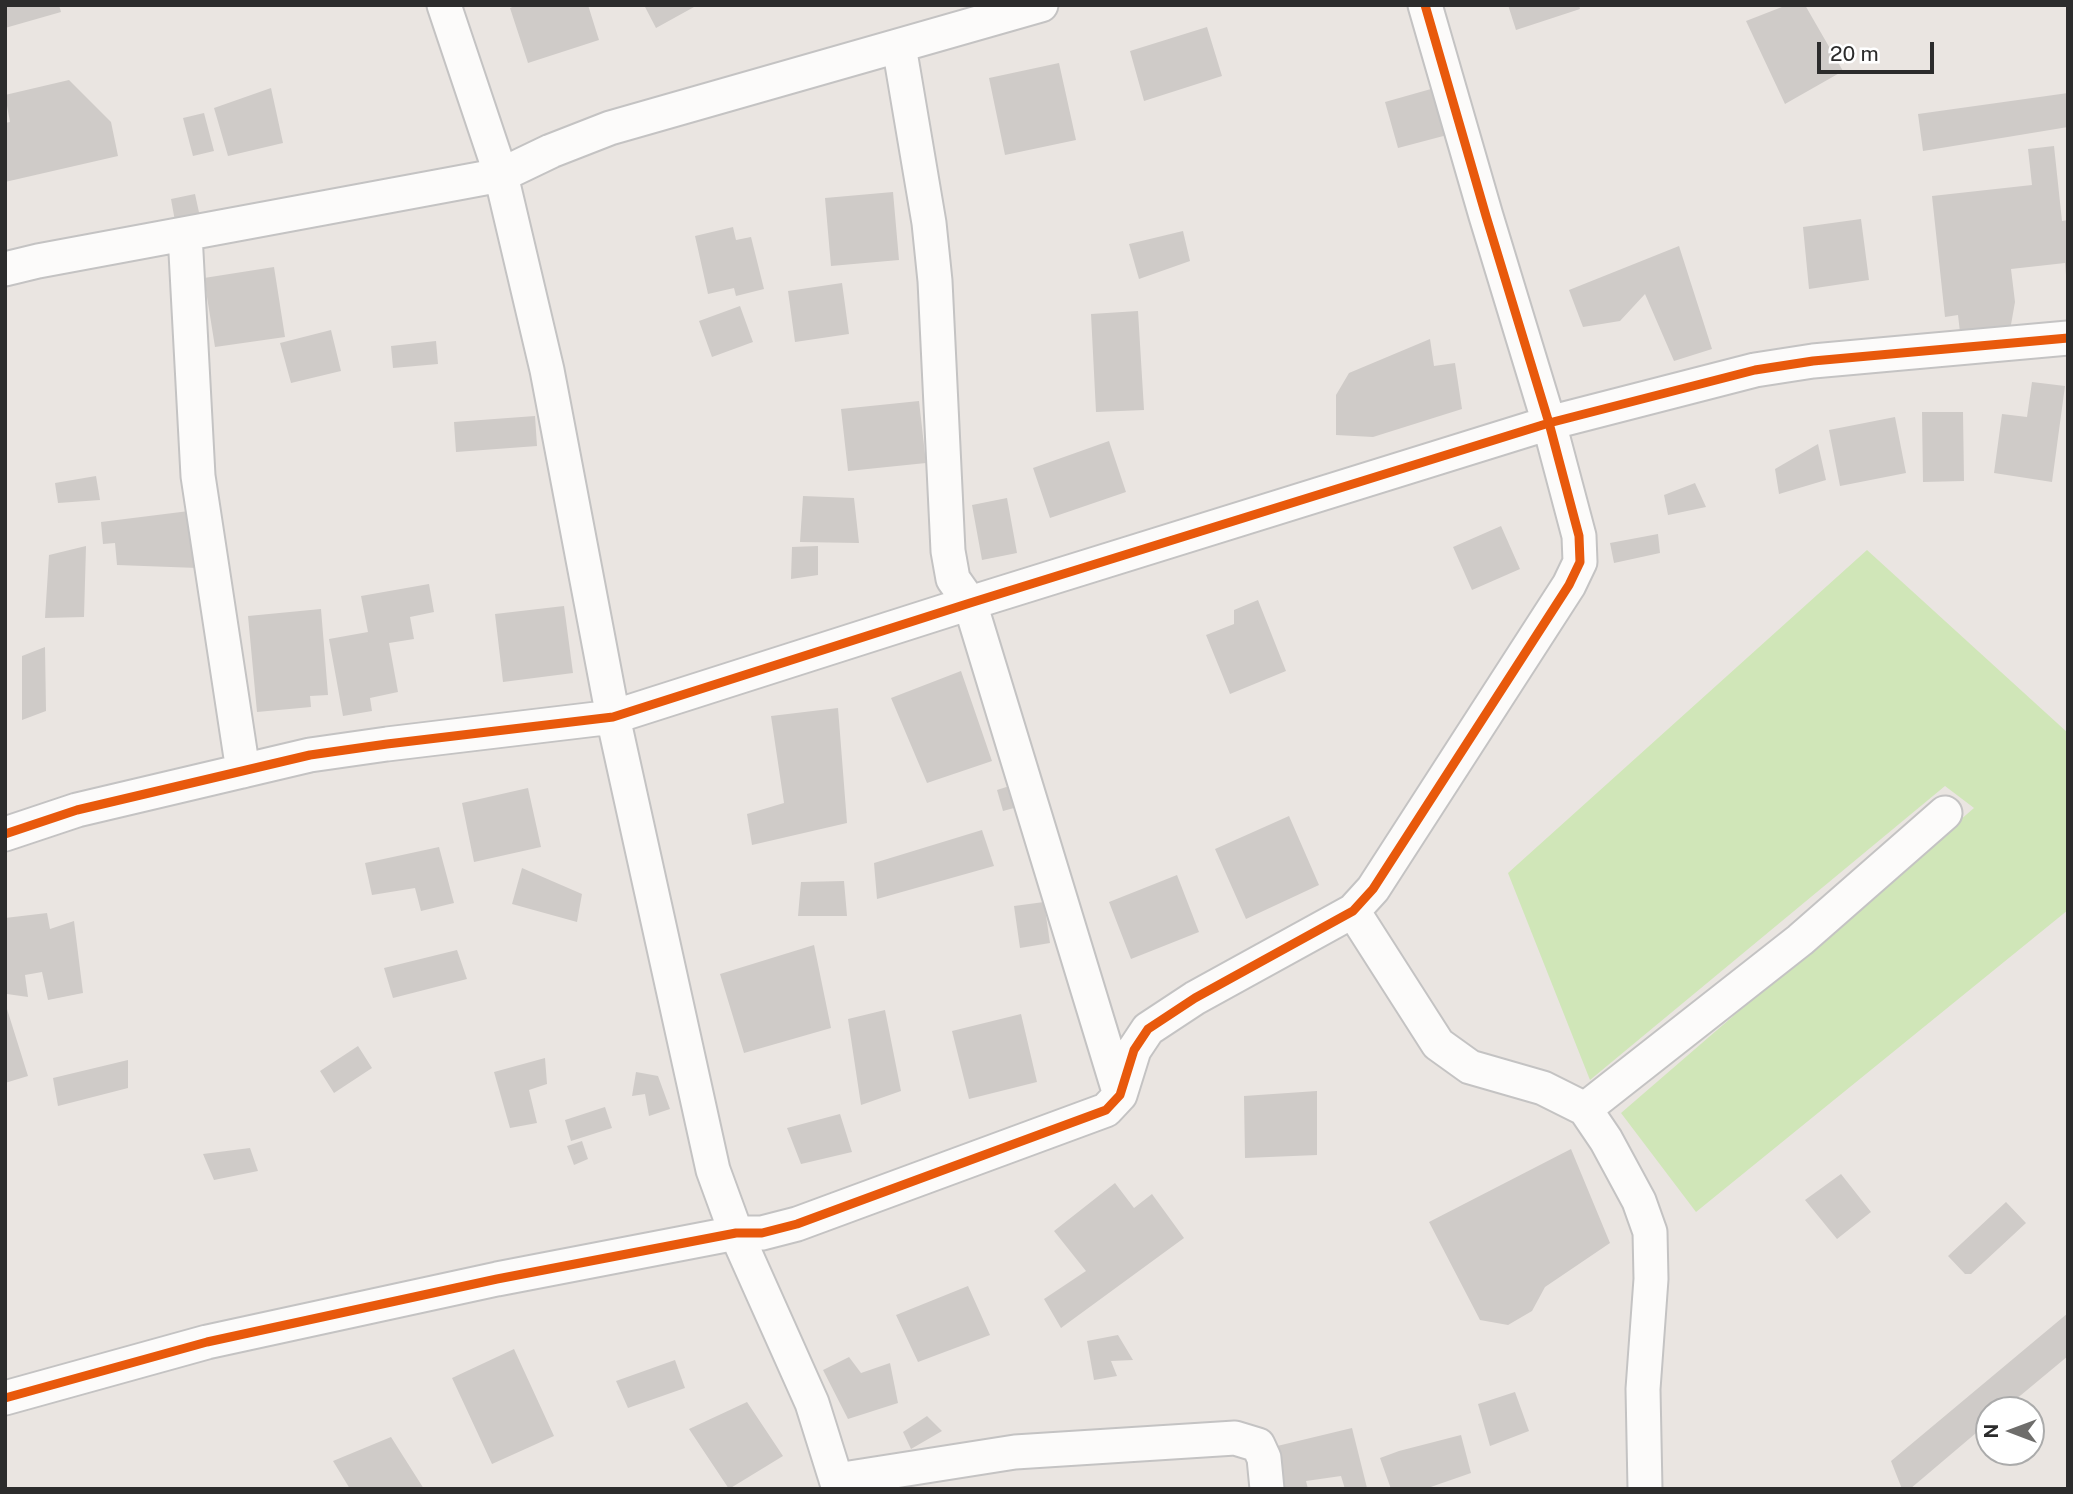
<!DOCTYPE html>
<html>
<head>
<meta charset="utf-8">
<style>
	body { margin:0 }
	#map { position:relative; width:2073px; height:1494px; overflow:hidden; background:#eae5e1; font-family:"Public Sans",sans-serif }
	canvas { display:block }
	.frame { position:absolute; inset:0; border:7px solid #2c2c2c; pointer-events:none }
	.north { position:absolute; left:1975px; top:1396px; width:70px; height:70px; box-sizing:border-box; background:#fff; border:2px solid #ababab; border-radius:50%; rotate:270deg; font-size:19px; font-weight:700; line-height:28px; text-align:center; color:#2c2c2c }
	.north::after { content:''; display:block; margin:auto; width:24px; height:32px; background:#6e6d6b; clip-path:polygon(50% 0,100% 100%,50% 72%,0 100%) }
	.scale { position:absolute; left:1817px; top:42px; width:117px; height:32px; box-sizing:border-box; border:4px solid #2c2c2c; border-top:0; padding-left:9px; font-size:21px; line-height:24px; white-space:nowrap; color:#2c2c2c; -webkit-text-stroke:5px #fff; paint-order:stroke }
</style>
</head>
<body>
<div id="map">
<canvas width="2073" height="1494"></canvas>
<div class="frame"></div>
<div class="north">N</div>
<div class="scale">20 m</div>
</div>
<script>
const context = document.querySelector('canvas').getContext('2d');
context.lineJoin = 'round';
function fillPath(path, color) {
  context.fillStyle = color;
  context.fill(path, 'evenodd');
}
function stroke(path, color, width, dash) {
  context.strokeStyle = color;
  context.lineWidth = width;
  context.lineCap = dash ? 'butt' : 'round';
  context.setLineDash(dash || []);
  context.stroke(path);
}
const green = new Path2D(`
	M 1867,550 L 2068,733 L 2068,910 L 1696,1212 L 1621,1113 L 1974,808 L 1945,786 L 1590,1080 L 1508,873 Z`);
const building = new Path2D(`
	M 5,5 L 59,5 L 61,12 L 5,28 Z
	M 517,5 L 588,5 L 599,40 L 528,63 L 510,8 Z
	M 644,5 L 693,5 L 694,7 L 656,28 Z
	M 1508,5 L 1579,5 L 1580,9 L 1516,30 Z
	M 1787,5 L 1805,5 L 1843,71 L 1785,104 L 1746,21 Z
	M 1207,27 L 1222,76 L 1144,101 L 1130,51 Z
	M 1059,63 L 1076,140 L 1005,155 L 989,78 Z
	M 69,80 L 111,122 L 118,156 L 5,182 L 5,123 L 10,122 L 5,95 Z
	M 1438,87 L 1451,134 L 1398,148 L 1385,102 Z
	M 271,88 L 283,143 L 228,156 L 214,108 Z
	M 2068,93 L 2068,127 L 1923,151 L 1918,114 Z
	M 204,113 L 214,151 L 193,156 L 183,118 Z
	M 2054,146 L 2062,221 L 2068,220 L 2068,275 L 2066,275 L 2065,263 L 2011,269 L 2015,302 L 2009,336 L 1961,341 L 1958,315 L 1945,317 L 1932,196 L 2032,185 L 2028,149 Z
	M 893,192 L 899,260 L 831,266 L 825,198 Z
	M 195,194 L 200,217 L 175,221 L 171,199 Z
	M 1861,219 L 1869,280 L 1809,289 L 1803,227 Z
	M 733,227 L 736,240 L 751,237 L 764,289 L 736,296 L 734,288 L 708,294 L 695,236 Z
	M 1183,231 L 1190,261 L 1139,279 L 1129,244 Z
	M 1679,246 L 1712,349 L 1674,361 L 1645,294 L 1620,321 L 1583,327 L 1569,290 Z
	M 274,267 L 285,337 L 215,347 L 204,278 Z
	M 842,283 L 849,334 L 795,342 L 788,291 Z
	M 740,306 L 753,342 L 712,357 L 699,321 Z
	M 1138,311 L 1144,410 L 1096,412 L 1091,314 Z
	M 331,330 L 341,371 L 291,383 L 280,343 Z
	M 1430,339 L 1434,366 L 1455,363 L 1462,409 L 1373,437 L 1336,435 L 1336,395 L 1349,373 Z
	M 436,341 L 438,364 L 393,368 L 391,346 Z
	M 2032,382 L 2065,386 L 2052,482 L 1994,473 L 2002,414 L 2027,417 Z
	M 919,401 L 926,463 L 848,471 L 841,409 Z
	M 1922,412 L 1963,412 L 1964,481 L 1923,482 Z
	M 535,416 L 537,446 L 456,452 L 454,422 Z
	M 1895,417 L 1906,473 L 1840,486 L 1829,430 Z
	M 1109,441 L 1126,492 L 1050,518 L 1033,468 Z
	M 1818,444 L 1826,480 L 1779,494 L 1775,469 Z
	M 96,476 L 100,500 L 58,503 L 55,483 Z
	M 1695,483 L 1706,507 L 1668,515 L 1664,495 Z
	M 803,496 L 854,498 L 859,543 L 800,542 Z
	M 1007,498 L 1017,553 L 982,560 L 972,505 Z
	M 189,511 L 198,568 L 117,565 L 115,543 L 103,544 L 101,522 Z
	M 1501,526 L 1520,569 L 1472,590 L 1453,547 Z
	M 1658,534 L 1660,553 L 1614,563 L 1610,543 Z
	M 86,546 L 84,617 L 45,618 L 49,555 Z
	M 818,546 L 818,575 L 791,579 L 792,547 Z
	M 429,584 L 434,612 L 410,617 L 414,639 L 389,643 L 398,692 L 370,698 L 372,711 L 343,716 L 329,639 L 368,632 L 361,596 Z
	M 1258,600 L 1286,671 L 1230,694 L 1206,635 L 1234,624 L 1234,610 Z
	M 564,606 L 573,673 L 503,682 L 495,614 Z
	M 321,609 L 328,695 L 310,696 L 311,707 L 257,712 L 248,616 Z
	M 45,647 L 46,711 L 22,720 L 22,656 Z
	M 961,671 L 992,761 L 927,783 L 891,698 Z
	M 838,708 L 847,823 L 752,845 L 747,814 L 784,803 L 771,716 Z
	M 1019,783 L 1025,805 L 1003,811 L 997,790 Z
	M 528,788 L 541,847 L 474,862 L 462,803 Z
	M 1289,816 L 1319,885 L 1246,919 L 1215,849 Z
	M 982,830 L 994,866 L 877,899 L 874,863 Z
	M 439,847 L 454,903 L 421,911 L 415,888 L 372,895 L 365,863 Z
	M 522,868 L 582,894 L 577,922 L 512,904 Z
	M 1177,875 L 1199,932 L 1131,959 L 1109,902 Z
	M 844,881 L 847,916 L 798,916 L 801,882 Z
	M 1044,902 L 1050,943 L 1020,948 L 1014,906 Z
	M 47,913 L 50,929 L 74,921 L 83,993 L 48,1000 L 42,972 L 25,975 L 28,997 L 7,994 L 5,987 L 5,959 L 7,958 L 5,948 L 5,918 Z
	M 814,945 L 831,1028 L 744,1053 L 720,974 Z
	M 457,950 L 467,979 L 393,998 L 384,968 Z
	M 7,1009 L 28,1076 L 5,1083 L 5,1010 Z
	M 885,1010 L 901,1091 L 861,1105 L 848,1019 Z
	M 1021,1014 L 1037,1082 L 969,1099 L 952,1031 Z
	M 358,1046 L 372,1068 L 334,1093 L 320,1071 Z
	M 545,1058 L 547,1084 L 529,1090 L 537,1123 L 510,1128 L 494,1072 Z
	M 128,1060 L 128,1088 L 58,1106 L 53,1078 Z
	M 636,1072 L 658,1076 L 670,1109 L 649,1116 L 645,1094 L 632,1096 Z
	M 1317,1091 L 1317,1155 L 1245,1158 L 1244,1096 Z
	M 605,1107 L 612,1128 L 571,1141 L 565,1120 Z
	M 840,1114 L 852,1152 L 801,1164 L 787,1128 Z
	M 582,1141 L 588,1159 L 574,1165 L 567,1146 Z
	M 250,1148 L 258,1171 L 214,1180 L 203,1154 Z
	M 1571,1149 L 1610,1243 L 1545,1287 L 1532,1311 L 1508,1325 L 1480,1320 L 1429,1222 Z
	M 1841,1174 L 1871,1212 L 1837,1239 L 1805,1200 Z
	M 1115,1183 L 1134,1208 L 1152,1194 L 1184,1238 L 1061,1328 L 1044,1299 L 1086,1271 L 1054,1231 Z
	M 2006,1202 L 2026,1223 L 1971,1274 L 1965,1274 L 1948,1256 Z
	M 968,1286 L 990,1335 L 918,1362 L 896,1315 Z
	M 2068,1313 L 2068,1356 L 2003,1410 L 1989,1410 L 1989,1422 L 1910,1489 L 1902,1489 L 1891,1461 Z
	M 1118,1335 L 1133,1360 L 1111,1361 L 1117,1376 L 1094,1380 L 1087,1341 Z
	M 514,1349 L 554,1436 L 492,1464 L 452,1378 Z
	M 849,1357 L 861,1373 L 890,1363 L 898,1403 L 848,1419 L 823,1370 Z
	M 675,1360 L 685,1388 L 628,1408 L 616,1381 Z
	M 1515,1392 L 1529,1431 L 1490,1446 L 1478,1404 Z
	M 747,1402 L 783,1456 L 729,1489 L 689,1429 Z
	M 927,1416 L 942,1431 L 911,1449 L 903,1432 Z
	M 1352,1428 L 1367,1488 L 1345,1489 L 1341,1476 L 1306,1481 L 1308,1489 L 1279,1489 L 1273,1447 Z
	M 1461,1435 L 1471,1473 L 1425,1489 L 1391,1489 L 1380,1458 L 1399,1451 Z
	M 391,1437 L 424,1489 L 350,1489 L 333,1461 Z`);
const minor = new Path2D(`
	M 444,5 L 501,175 L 547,370 L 613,717 L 713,1170 L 736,1233 L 812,1403 L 839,1489
	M 899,46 L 929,223 L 935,281 L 948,551 L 953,579 L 970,603 L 1120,1095
	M 185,234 L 198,476 L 243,771
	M 5,269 L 38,261 L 501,175 L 551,151 L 610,128 L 1041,5
	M 5,834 L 77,810 L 310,755 L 387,744 L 613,717 L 970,603 L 1549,423 L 1755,370 L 1813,361 L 2068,338
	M 1353,911 L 1438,1044 L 1470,1067 L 1543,1088 L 1585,1109 L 1606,1140 L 1639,1201 L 1650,1232 L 1651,1279 L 1643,1389 L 1645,1489
	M 1585,1109 L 1800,940 L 1945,813
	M 5,1398 L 207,1342 L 497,1279 L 736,1233 L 762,1233 L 797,1224 L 1106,1110 L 1120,1095 L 1134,1050 L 1148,1029 L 1195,998 L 1353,911 L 1373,889 L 1569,585 L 1580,562 L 1579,536 L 1549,423 L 1486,216 L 1425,5
	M 837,1480 L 1015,1452 L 1235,1438 L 1258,1445 L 1264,1458 L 1267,1489`);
const cycleway = new Path2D(`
	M 5,834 L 77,810 L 310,755 L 387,744 L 613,717 L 970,603 L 1549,423 L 1755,370 L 1813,361 L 2068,338
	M 5,1398 L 207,1342 L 497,1279 L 736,1233 L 762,1233 L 797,1224 L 1106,1110 L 1120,1095 L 1134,1050 L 1148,1029 L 1195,998 L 1353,911 L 1373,889 L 1569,585 L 1580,562 L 1579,536 L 1549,423 L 1486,216 L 1425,5`);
fillPath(green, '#d0e6b8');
fillPath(building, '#cfcbc8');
stroke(minor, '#c4c3c3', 37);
stroke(minor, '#fcfbfa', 33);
stroke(cycleway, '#e8590c', 9);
</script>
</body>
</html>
